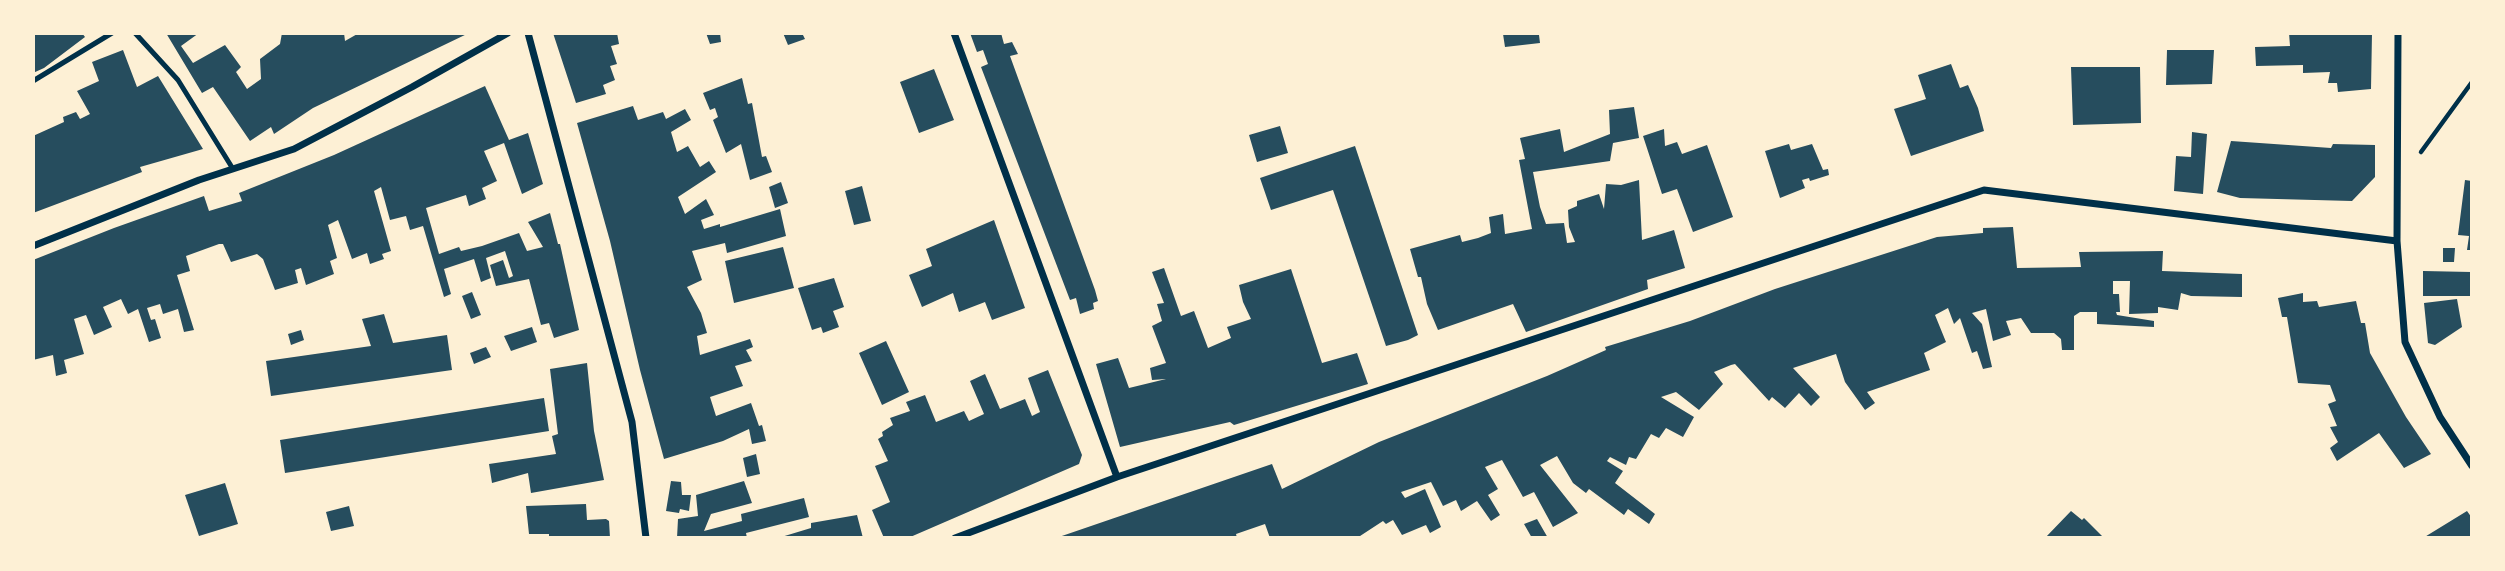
<!DOCTYPE html>
<html>
<head>
<meta charset="utf-8">
<style>
	body { margin:0 }
	#map { position:relative; width:2505px; height:571px; overflow:hidden; background:#fdf0d5; font-family:"DM Sans",sans-serif }
	canvas { display:block }
	.frame { position:absolute; inset:0; border:35px solid #fdf0d5; pointer-events:none }
</style>
</head>
<body>
<div id="map">
<canvas width="2505" height="571"></canvas>
<div class="frame"></div>
</div>
<script>
const context = document.querySelector('canvas').getContext('2d');
context.lineJoin = 'round';
function fillPath(path, color) {
  context.fillStyle = color;
  context.fill(path, 'evenodd');
}
function stroke(path, color, width, dash) {
  context.strokeStyle = color;
  context.lineWidth = width;
  context.lineCap = dash ? 'butt' : 'round';
  context.setLineDash(dash || []);
  context.stroke(path);
}
const building = new Path2D(`
	M 33,33 L 82,33 L 85,37 L 44,68 L 33,73 Z
	M 166,33 L 199,33 L 181,46 L 193,63 L 225,45 L 241,67 L 236,72 L 247,89 L 261,79 L 260,59 L 280,44 L 282,33 L 344,33 L 345,41 L 359,33 L 469,33 L 313,108 L 274,134 L 271,127 L 250,141 L 213,87 L 202,93 Z
	M 553,33 L 617,33 L 619,44 L 611,46 L 617,64 L 610,66 L 615,80 L 603,85 L 606,94 L 576,103 Z
	M 706,33 L 720,33 L 721,42 L 710,44 Z
	M 783,33 L 802,33 L 805,39 L 788,45 Z
	M 970,33 L 1001,33 L 1004,44 L 1012,42 L 1018,54 L 1010,56 L 1095,290 L 1098,301 L 1093,303 L 1094,309 L 1080,314 L 1076,298 L 1070,300 L 981,67 L 988,64 L 983,50 L 977,52 Z
	M 1535,33 L 1539,35 L 1540,43 L 1505,47 L 1503,34 Z
	M 2289,33 L 2372,33 L 2371,89 L 2338,92 L 2337,83 L 2328,83 L 2330,72 L 2303,73 L 2303,65 L 2256,66 L 2255,47 L 2290,46 Z
	M 123,50 L 137,87 L 158,76 L 203,149 L 140,167 L 142,172 L 33,213 L 33,136 L 64,122 L 63,117 L 76,112 L 80,119 L 90,114 L 77,91 L 99,81 L 92,62 Z
	M 2167,50 L 2214,50 L 2212,84 L 2166,85 Z
	M 1951,64 L 1960,88 L 1968,85 L 1978,108 L 1984,131 L 1911,156 L 1894,109 L 1926,99 L 1918,75 Z
	M 2071,67 L 2140,67 L 2141,123 L 2073,125 Z
	M 934,69 L 954,120 L 919,133 L 900,82 Z
	M 742,78 L 748,104 L 752,103 L 762,157 L 766,156 L 772,172 L 750,180 L 741,144 L 726,153 L 713,120 L 718,117 L 715,108 L 710,110 L 703,93 Z
	M 485,86 L 509,140 L 528,133 L 543,184 L 522,194 L 504,143 L 484,151 L 497,181 L 482,188 L 486,199 L 469,206 L 466,195 L 426,208 L 439,254 L 459,247 L 461,251 L 482,246 L 519,233 L 527,251 L 543,247 L 528,222 L 550,213 L 558,244 L 560,244 L 579,330 L 554,338 L 549,323 L 541,325 L 529,279 L 496,286 L 490,265 L 503,260 L 509,278 L 513,276 L 505,251 L 486,258 L 491,278 L 481,282 L 474,259 L 444,269 L 451,294 L 444,297 L 423,226 L 410,230 L 406,216 L 390,220 L 381,187 L 374,191 L 391,251 L 382,254 L 384,259 L 370,264 L 367,253 L 352,259 L 338,220 L 328,225 L 337,258 L 330,261 L 334,274 L 306,285 L 301,268 L 295,270 L 298,283 L 275,290 L 263,259 L 257,254 L 231,262 L 223,244 L 219,244 L 186,256 L 190,271 L 177,275 L 194,330 L 184,332 L 178,309 L 163,314 L 160,304 L 147,308 L 151,320 L 155,319 L 161,338 L 149,342 L 138,309 L 128,314 L 121,299 L 103,307 L 112,327 L 94,335 L 86,315 L 74,319 L 84,354 L 64,360 L 67,373 L 56,376 L 53,355 L 33,360 L 33,260 L 114,228 L 204,196 L 209,211 L 242,201 L 239,193 L 334,155 Z
	M 633,106 L 638,120 L 663,112 L 666,119 L 685,109 L 691,120 L 671,132 L 677,152 L 688,146 L 700,167 L 709,161 L 716,172 L 678,197 L 685,214 L 706,199 L 714,215 L 701,220 L 704,229 L 720,224 L 720,227 L 780,209 L 786,236 L 727,253 L 725,243 L 692,251 L 702,280 L 687,287 L 701,313 L 707,333 L 697,336 L 700,355 L 750,339 L 753,347 L 746,350 L 752,361 L 735,366 L 743,386 L 710,397 L 716,416 L 751,403 L 759,426 L 762,425 L 766,441 L 752,444 L 749,429 L 723,441 L 664,459 L 640,370 L 610,241 L 577,123 Z
	M 1634,107 L 1639,138 L 1613,143 L 1610,161 L 1533,172 L 1540,207 L 1546,224 L 1564,223 L 1567,243 L 1575,242 L 1569,227 L 1568,210 L 1577,206 L 1577,201 L 1599,194 L 1604,209 L 1606,184 L 1621,185 L 1639,180 L 1642,240 L 1674,230 L 1685,268 L 1647,280 L 1648,289 L 1526,332 L 1513,304 L 1438,330 L 1427,304 L 1421,277 L 1418,277 L 1410,249 L 1460,235 L 1462,242 L 1478,238 L 1491,233 L 1489,217 L 1503,214 L 1505,234 L 1532,229 L 1519,160 L 1525,159 L 1520,138 L 1560,129 L 1564,152 L 1610,134 L 1609,110 Z
	M 1280,126 L 1288,153 L 1257,162 L 1249,135 Z
	M 1664,129 L 1665,146 L 1677,142 L 1682,154 L 1707,145 L 1733,217 L 1693,232 L 1677,189 L 1662,194 L 1643,136 Z
	M 2192,132 L 2207,134 L 2203,194 L 2174,191 L 2176,156 L 2191,157 Z
	M 2231,141 L 2331,148 L 2333,144 L 2375,145 L 2375,177 L 2352,201 L 2240,198 L 2217,192 Z
	M 1789,144 L 1791,150 L 1812,144 L 1823,170 L 1828,169 L 1829,175 L 1810,181 L 1809,178 L 1802,180 L 1805,188 L 1780,198 L 1765,151 Z
	M 1355,146 L 1418,335 L 1408,340 L 1386,346 L 1333,190 L 1271,210 L 1260,178 Z
	M 2465,180 L 2472,181 L 2472,250 L 2467,250 L 2469,236 L 2458,235 Z
	M 781,182 L 788,203 L 775,208 L 769,187 Z
	M 862,186 L 871,221 L 854,225 L 845,191 Z
	M 994,220 L 1025,308 L 992,320 L 985,302 L 959,312 L 953,293 L 922,307 L 909,275 L 932,266 L 926,249 Z
	M 2013,227 L 2017,268 L 2081,267 L 2079,252 L 2163,251 L 2162,271 L 2242,274 L 2242,297 L 2191,296 L 2181,293 L 2178,310 L 2158,307 L 2158,313 L 2129,314 L 2130,281 L 2113,281 L 2113,294 L 2119,294 L 2120,312 L 2116,312 L 2117,315 L 2154,321 L 2154,327 L 2097,324 L 2097,312 L 2080,312 L 2074,316 L 2074,350 L 2062,350 L 2061,339 L 2054,333 L 2031,333 L 2021,318 L 2006,321 L 2011,335 L 1993,341 L 1986,309 L 1972,313 L 1982,324 L 1992,367 L 1983,369 L 1977,351 L 1972,353 L 1960,318 L 1954,324 L 1948,308 L 1935,315 L 1946,342 L 1924,353 L 1930,370 L 1867,392 L 1875,403 L 1865,410 L 1845,382 L 1836,354 L 1793,368 L 1820,397 L 1811,406 L 1799,393 L 1785,408 L 1772,397 L 1769,401 L 1735,364 L 1731,365 L 1714,372 L 1723,384 L 1699,410 L 1676,392 L 1661,397 L 1694,417 L 1683,437 L 1666,428 L 1659,438 L 1651,434 L 1636,459 L 1629,457 L 1626,465 L 1610,457 L 1607,461 L 1623,471 L 1615,483 L 1655,514 L 1649,524 L 1628,509 L 1624,515 L 1589,489 L 1586,493 L 1573,483 L 1557,456 L 1540,465 L 1578,513 L 1553,527 L 1534,492 L 1523,497 L 1502,460 L 1485,467 L 1498,489 L 1488,495 L 1500,515 L 1491,521 L 1477,501 L 1461,511 L 1456,500 L 1443,506 L 1431,482 L 1401,492 L 1405,498 L 1425,489 L 1441,527 L 1430,533 L 1426,525 L 1402,535 L 1393,520 L 1386,524 L 1383,521 L 1357,538 L 1270,538 L 1265,524 L 1236,534 L 1237,538 L 1056,538 L 1272,464 L 1282,489 L 1379,442 L 1547,376 L 1606,350 L 1605,347 L 1690,321 L 1775,289 L 1937,237 L 1983,233 L 1983,228 Z
	M 783,247 L 794,288 L 734,303 L 725,261 Z
	M 2443,248 L 2455,248 L 2454,262 L 2443,262 Z
	M 1164,268 L 1181,316 L 1194,311 L 1208,348 L 1231,338 L 1227,327 L 1251,319 L 1243,302 L 1239,285 L 1291,269 L 1322,363 L 1357,353 L 1368,384 L 1234,425 L 1230,422 L 1120,447 L 1096,364 L 1118,358 L 1129,388 L 1166,379 L 1152,380 L 1150,368 L 1166,363 L 1152,326 L 1162,321 L 1157,304 L 1164,303 L 1152,272 Z
	M 2423,271 L 2471,272 L 2472,296 L 2423,296 Z
	M 834,278 L 844,307 L 833,311 L 839,327 L 823,333 L 821,327 L 812,330 L 798,288 Z
	M 472,292 L 481,315 L 471,319 L 462,296 Z
	M 2303,293 L 2303,302 L 2317,301 L 2319,307 L 2356,301 L 2361,323 L 2365,323 L 2370,353 L 2406,417 L 2431,454 L 2404,468 L 2379,433 L 2337,461 L 2330,448 L 2338,442 L 2330,427 L 2337,426 L 2328,404 L 2336,401 L 2330,385 L 2298,383 L 2287,317 L 2282,317 L 2278,298 Z
	M 2457,299 L 2462,327 L 2435,345 L 2428,343 L 2424,303 Z
	M 384,314 L 393,343 L 447,335 L 452,370 L 271,396 L 266,361 L 371,346 L 362,319 Z
	M 532,327 L 537,342 L 511,351 L 504,336 Z
	M 301,330 L 304,340 L 291,345 L 288,334 Z
	M 886,341 L 909,392 L 882,405 L 859,353 Z
	M 486,347 L 491,357 L 474,364 L 470,353 Z
	M 587,363 L 594,431 L 604,480 L 531,493 L 528,473 L 492,483 L 489,464 L 556,454 L 552,436 L 558,434 L 550,369 Z
	M 1048,370 L 1082,455 L 1079,464 L 908,538 L 884,538 L 872,510 L 890,502 L 875,466 L 888,461 L 878,439 L 883,436 L 882,432 L 893,425 L 890,418 L 910,411 L 906,402 L 925,395 L 936,422 L 964,411 L 969,421 L 984,414 L 970,381 L 985,374 L 1000,409 L 1025,399 L 1032,416 L 1040,412 L 1028,378 Z
	M 544,398 L 549,431 L 285,473 L 280,440 Z
	M 756,454 L 760,474 L 747,477 L 743,458 Z
	M 671,481 L 681,482 L 682,495 L 691,495 L 689,511 L 680,509 L 679,513 L 666,511 Z
	M 744,481 L 752,503 L 711,514 L 704,531 L 742,521 L 741,514 L 804,498 L 809,517 L 746,533 L 747,538 L 677,538 L 678,519 L 698,516 L 696,495 Z
	M 225,483 L 238,524 L 199,536 L 185,495 Z
	M 586,504 L 587,520 L 606,519 L 609,521 L 610,538 L 549,538 L 549,534 L 529,534 L 526,506 Z
	M 349,506 L 354,526 L 331,531 L 326,512 Z
	M 2071,511 L 2082,520 L 2084,518 L 2104,538 L 2045,538 Z
	M 2467,511 L 2472,518 L 2472,538 L 2423,538 Z
	M 857,515 L 863,538 L 778,538 L 811,528 L 811,523 Z
	M 1537,519 L 1548,538 L 1532,538 L 1524,524 Z`);
const path = new Path2D(`
	M 2421,152 L 2472,82`);
const service = new Path2D(`
	M 135,33 L 178,80 L 233,169
	M 33,81 L 112,33`);
const minor = new Path2D(`
	M 528,33 L 632,422 L 646,538
	M 954,33 L 1117,477
	M 2398,33 L 2397,241 L 2405,342 L 2440,417 L 2472,466
	M 33,246 L 199,180 L 294,149 L 412,87 L 508,33
	M 955,538 L 1117,477 L 1984,190 L 2397,241`);
fillPath(building, '#264d5e');
stroke(path, '#003049', 4.5);
stroke(service, '#003049', 5);
stroke(minor, '#003049', 7);
</script>
</body>
</html>
